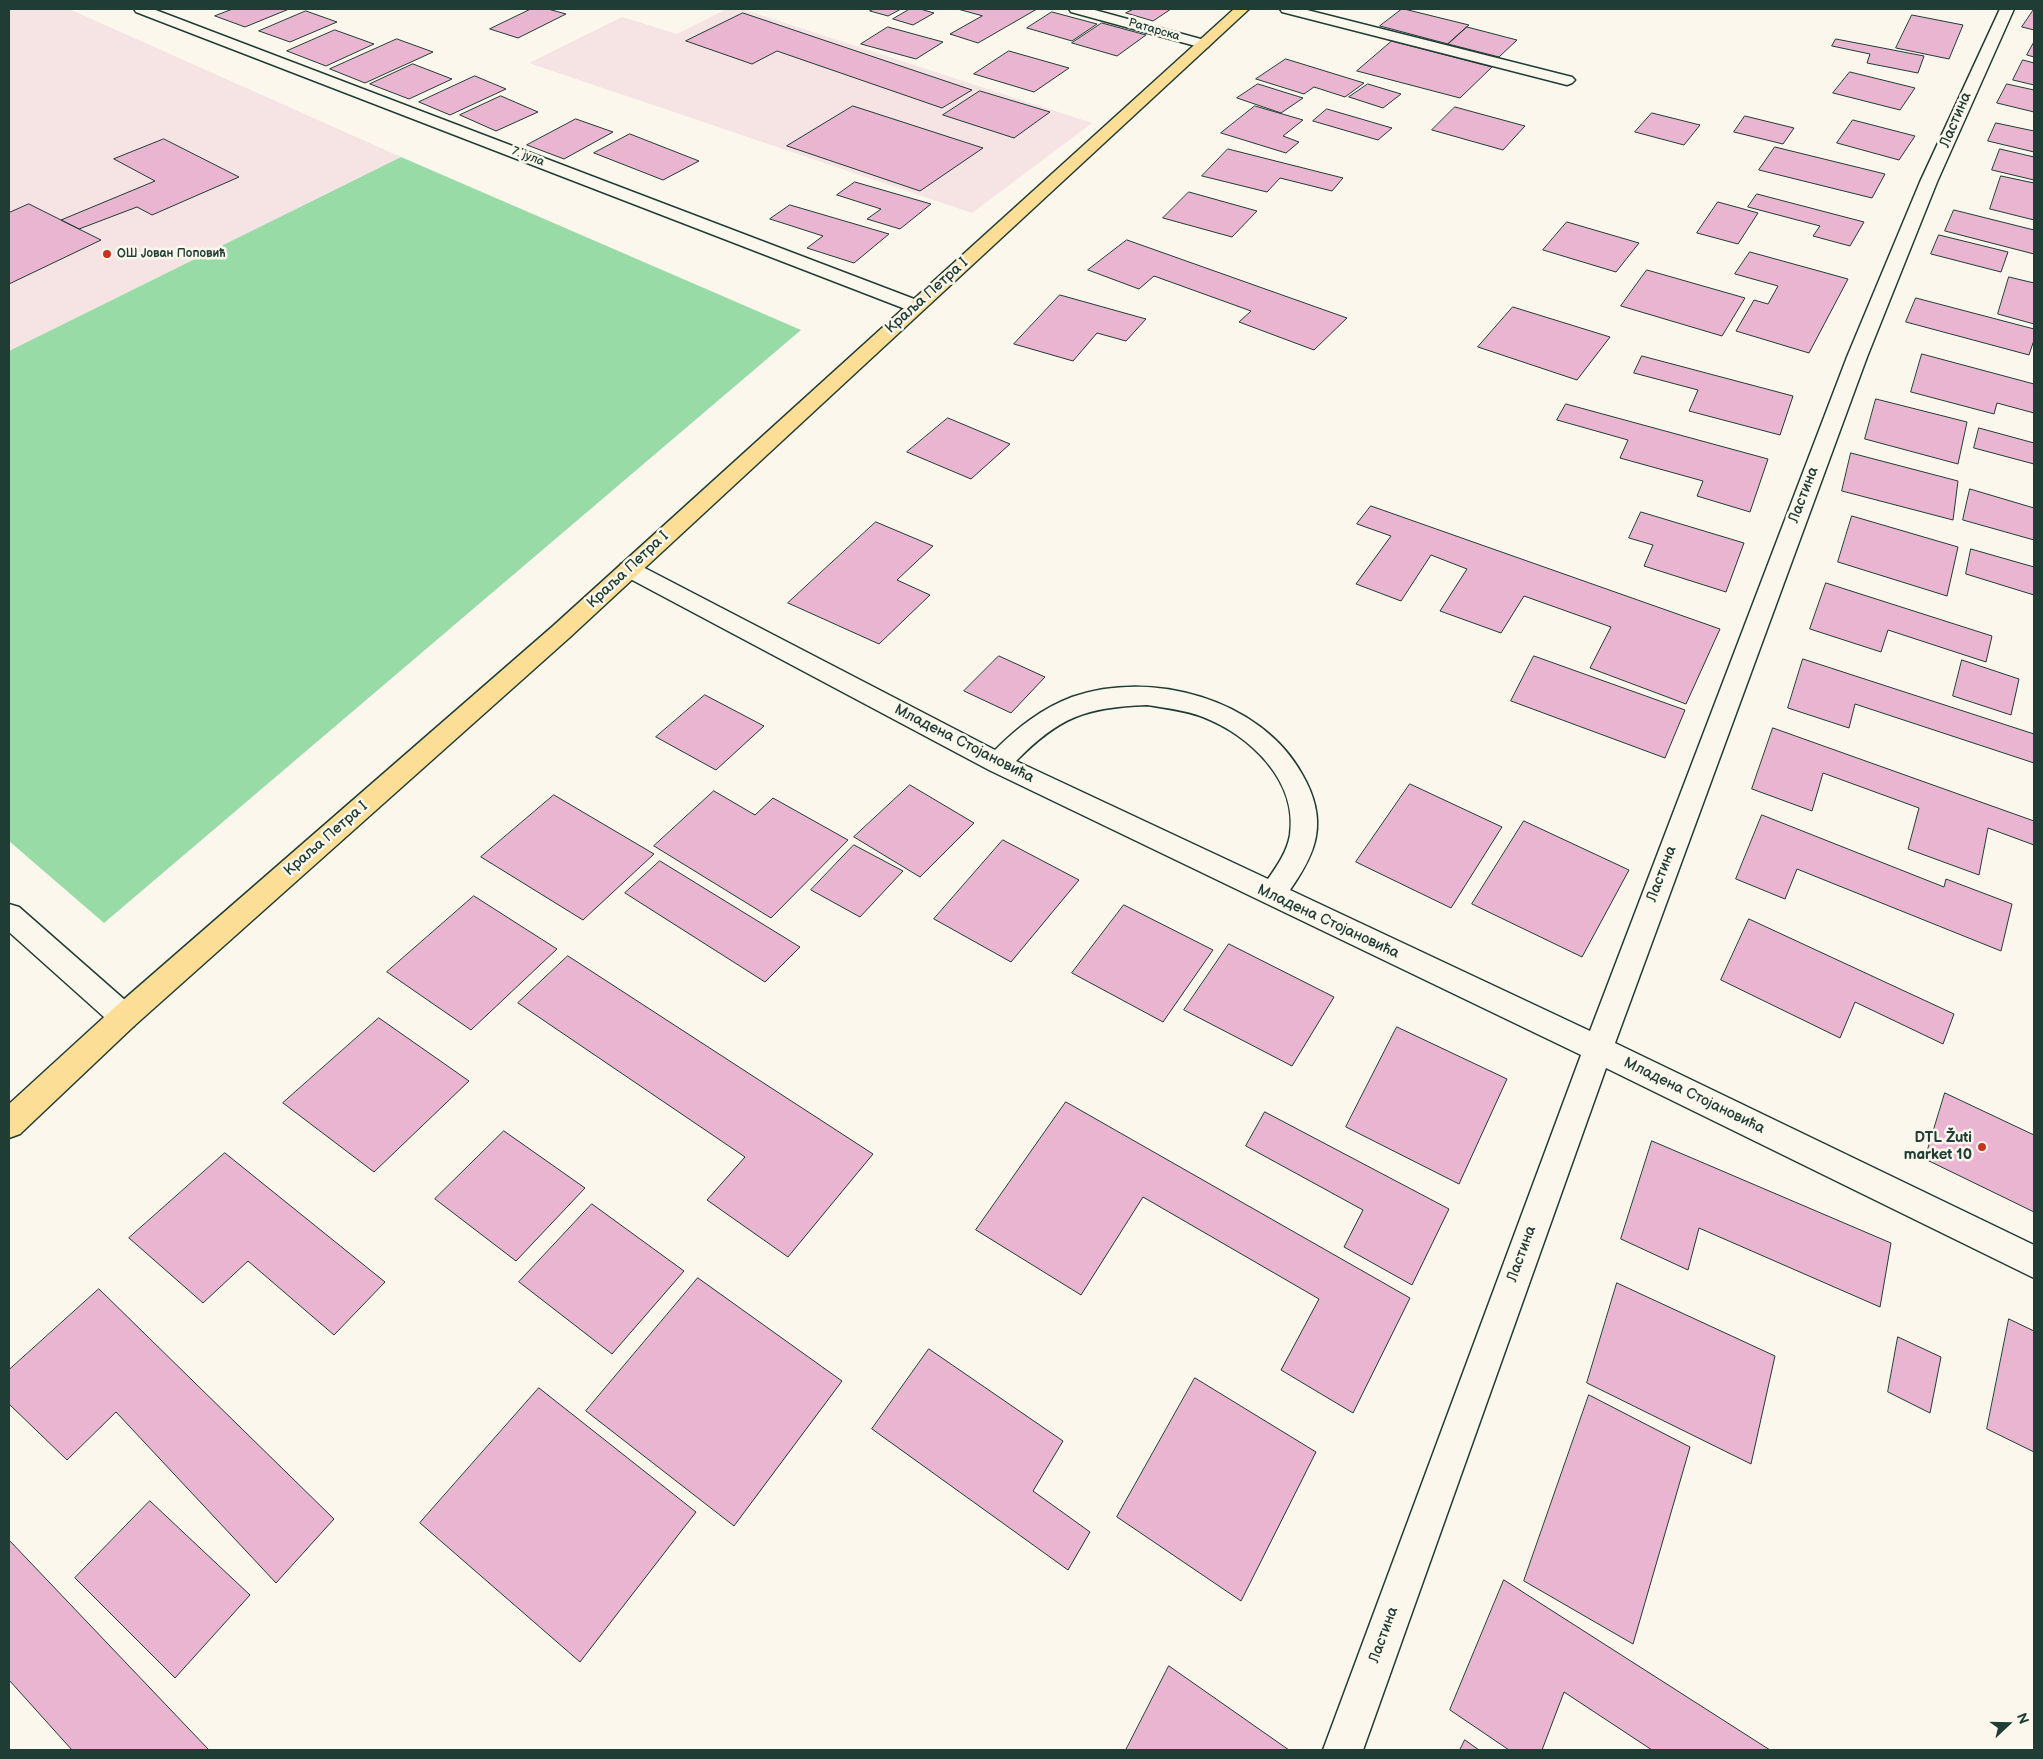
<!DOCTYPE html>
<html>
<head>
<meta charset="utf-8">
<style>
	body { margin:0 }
	#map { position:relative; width:2043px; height:1759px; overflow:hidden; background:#fbf7ec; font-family:"Balsamiq Sans",sans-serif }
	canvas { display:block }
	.frame { position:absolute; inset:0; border:10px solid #1f3d34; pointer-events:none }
	.north { position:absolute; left:1983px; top:1699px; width:50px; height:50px; -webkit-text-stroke:4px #fbf7ec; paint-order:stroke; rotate:69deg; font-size:14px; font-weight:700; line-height:20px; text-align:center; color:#1f3d34 }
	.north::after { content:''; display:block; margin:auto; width:18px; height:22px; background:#1f3d34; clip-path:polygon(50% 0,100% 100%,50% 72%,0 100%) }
</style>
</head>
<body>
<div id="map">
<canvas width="2043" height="1759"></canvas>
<div class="frame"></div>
<div class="north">N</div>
</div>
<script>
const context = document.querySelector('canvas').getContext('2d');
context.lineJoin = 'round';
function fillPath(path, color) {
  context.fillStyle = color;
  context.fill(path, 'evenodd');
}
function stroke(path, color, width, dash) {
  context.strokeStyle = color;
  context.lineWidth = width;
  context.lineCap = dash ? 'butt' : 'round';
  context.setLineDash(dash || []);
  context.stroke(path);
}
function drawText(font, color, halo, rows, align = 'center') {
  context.font = font + ' "Balsamiq Sans",sans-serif';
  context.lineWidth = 5;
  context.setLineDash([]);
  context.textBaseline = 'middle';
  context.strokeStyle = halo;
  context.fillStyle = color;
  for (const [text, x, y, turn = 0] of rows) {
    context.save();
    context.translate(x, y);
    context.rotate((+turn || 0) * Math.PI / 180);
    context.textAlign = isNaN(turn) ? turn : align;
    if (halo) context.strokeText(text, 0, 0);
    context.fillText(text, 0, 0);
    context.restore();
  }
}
const built = new Path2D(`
	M 9,9 L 69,9 L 401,157 L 9,351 Z
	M 727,9 L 742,9 L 1092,123 L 972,213 L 529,63 L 622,17 L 677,34 Z`);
const green = new Path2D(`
	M 401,157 L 801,330 L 104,923 L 9,841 L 9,351 Z`);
const building = new Path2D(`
	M 233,9 L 289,9 L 245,27 L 215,16 Z
	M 531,9 L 548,9 L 566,14 L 518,38 L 490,29 Z
	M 874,9 L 901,9 L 888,16 L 870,11 Z
	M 910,9 L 920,9 L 934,13 L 913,25 L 893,19 Z
	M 958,9 L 1037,9 L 978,43 L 950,34 L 982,16 Z
	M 1134,9 L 1171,9 L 1153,21 L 1126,13 Z
	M 1402,9 L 1404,9 L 1469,25 L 1448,44 L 1380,26 Z
	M 2034,9 L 2034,30 L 2022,27 Z
	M 306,11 L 337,22 L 290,42 L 259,31 Z
	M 1052,12 L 1097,24 L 1072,41 L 1027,28 Z
	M 743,13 L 972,90 L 942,108 L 777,51 L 752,64 L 686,41 Z
	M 1912,15 L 1963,25 L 1949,59 L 1896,48 Z
	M 1102,23 L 1146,35 L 1117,56 L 1072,43 Z
	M 888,27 L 943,42 L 916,59 L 861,44 Z
	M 1467,27 L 1517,40 L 1499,57 L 1448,44 Z
	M 335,30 L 374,44 L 326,66 L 287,51 Z
	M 397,39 L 433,52 L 365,83 L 330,69 Z
	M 1836,39 L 1924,56 L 1918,73 L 1867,63 L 1870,54 L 1832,46 Z
	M 1392,41 L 1492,67 L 1460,98 L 1357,71 Z
	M 2034,42 L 2034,57 L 2027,55 Z
	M 1009,51 L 1069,68 L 1034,92 L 974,74 Z
	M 1286,59 L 1364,83 L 1345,97 L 1314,87 L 1304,94 L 1256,79 Z
	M 2023,60 L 2034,63 L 2034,85 L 2013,80 Z
	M 413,64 L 452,79 L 409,99 L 370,84 Z
	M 1850,72 L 1915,88 L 1900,110 L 1833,93 Z
	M 475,76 L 506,89 L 450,115 L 419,102 Z
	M 1258,84 L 1303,98 L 1281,113 L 1237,98 Z
	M 1368,84 L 1401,94 L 1383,108 L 1349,97 Z
	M 2007,84 L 2034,90 L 2034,112 L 1997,103 Z
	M 980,91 L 1050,112 L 1014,138 L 943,115 Z
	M 501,96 L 538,112 L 496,131 L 460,115 Z
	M 853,106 L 983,148 L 920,191 L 787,146 Z
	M 1255,106 L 1303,120 L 1283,136 L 1299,142 L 1286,153 L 1221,133 Z
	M 1455,107 L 1525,126 L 1503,150 L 1432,130 Z
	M 1327,109 L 1392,128 L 1378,140 L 1313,121 Z
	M 1652,113 L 1700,125 L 1684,145 L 1635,132 Z
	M 1745,116 L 1794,128 L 1783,144 L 1734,132 Z
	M 576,119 L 613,132 L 564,159 L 527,145 Z
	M 1853,120 L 1915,136 L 1899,160 L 1837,143 Z
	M 1996,123 L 2034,131 L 2034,152 L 1988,141 Z
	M 630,134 L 699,161 L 663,180 L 594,153 Z
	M 164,139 L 239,177 L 152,215 L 137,207 L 79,229 L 61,220 L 155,181 L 114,159 Z
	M 1775,147 L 1885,174 L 1872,198 L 1759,170 Z
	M 1228,149 L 1343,178 L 1332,191 L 1280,178 L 1267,192 L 1202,176 Z
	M 2000,149 L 2034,157 L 2034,180 L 1992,170 Z
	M 2001,176 L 2034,183 L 2034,220 L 1990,209 Z
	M 855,182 L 931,204 L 900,229 L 867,219 L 881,209 L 837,195 Z
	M 1189,192 L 1257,211 L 1232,237 L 1163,218 Z
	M 1757,194 L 1864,222 L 1850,246 L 1813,236 L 1820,226 L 1748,207 Z
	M 1718,202 L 1758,213 L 1738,244 L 1697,233 Z
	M 29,204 L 101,240 L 9,284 L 9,213 Z
	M 790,205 L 889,234 L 854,263 L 807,248 L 823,236 L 770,219 Z
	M 1954,210 L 2034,230 L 2034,254 L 1945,231 Z
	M 1567,222 L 1639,243 L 1616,272 L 1543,250 Z
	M 1939,235 L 2008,252 L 2001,272 L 1931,254 Z
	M 1127,240 L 1347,318 L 1314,350 L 1239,322 L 1251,311 L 1154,276 L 1139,289 L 1088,270 Z
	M 1750,252 L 1848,279 L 1809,353 L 1736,331 L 1754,300 L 1768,304 L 1778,286 L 1735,274 Z
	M 1647,270 L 1745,298 L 1722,336 L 1621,306 Z
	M 2009,277 L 2034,283 L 2034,324 L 1998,314 Z
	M 1060,295 L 1146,319 L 1126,341 L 1097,333 L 1073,361 L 1014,344 Z
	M 1916,298 L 2034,329 L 2034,340 L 2029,355 L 1906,322 Z
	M 1513,307 L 1610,337 L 1577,380 L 1478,347 Z
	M 1922,354 L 2034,384 L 2034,413 L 1997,403 L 1994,414 L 1911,392 Z
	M 1642,356 L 1793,396 L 1780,435 L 1689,411 L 1698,390 L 1634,373 Z
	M 1876,399 L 1967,422 L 1958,464 L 1865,439 Z
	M 1566,404 L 1768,459 L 1750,512 L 1697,496 L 1703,481 L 1620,458 L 1628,440 L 1557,420 Z
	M 948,418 L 1010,444 L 971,479 L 907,452 Z
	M 1979,428 L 2034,443 L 2034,464 L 1974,448 Z
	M 1851,453 L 1958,481 L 1953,520 L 1842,491 Z
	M 1970,489 L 2034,508 L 2034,540 L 1963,520 Z
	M 1371,506 L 1720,629 L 1686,704 L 1590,668 L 1611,627 L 1524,596 L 1501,633 L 1440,611 L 1467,569 L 1431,555 L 1401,601 L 1356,584 L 1391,536 L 1357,524 Z
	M 1641,512 L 1744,543 L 1726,592 L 1644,566 L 1653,545 L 1629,538 Z
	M 1852,516 L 1958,547 L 1947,596 L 1838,562 Z
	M 876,522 L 933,546 L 897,580 L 930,595 L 879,644 L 788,603 Z
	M 1971,549 L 2034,567 L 2034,595 L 1966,574 Z
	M 1826,583 L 1992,636 L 1986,662 L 1888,630 L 1881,652 L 1810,629 Z
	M 999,656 L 1045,677 L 1011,713 L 964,691 Z
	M 1534,656 L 1685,710 L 1665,758 L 1511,701 Z
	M 1803,659 L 2034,734 L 2034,763 L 1855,704 L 1849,728 L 1788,708 Z
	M 1962,660 L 2019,679 L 2011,715 L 1953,696 Z
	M 705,695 L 764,726 L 716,770 L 656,737 Z
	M 1773,728 L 2034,821 L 2034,845 L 1988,828 L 1979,875 L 1908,849 L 1919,808 L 1823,773 L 1812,811 L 1752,789 Z
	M 1410,784 L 1502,827 L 1451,908 L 1356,862 Z
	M 910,785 L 974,823 L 920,877 L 854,837 Z
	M 714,791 L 755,815 L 773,798 L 848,840 L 771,918 L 654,846 Z
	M 554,795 L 654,854 L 583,920 L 481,857 Z
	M 1762,815 L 1944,887 L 1946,879 L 2012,904 L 2001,951 L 1797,869 L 1785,899 L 1736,879 Z
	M 1524,821 L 1629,870 L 1582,957 L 1472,904 Z
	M 1003,840 L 1079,880 L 1011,962 L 934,919 Z
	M 854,845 L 903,871 L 860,917 L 811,890 Z
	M 660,861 L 800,947 L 765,982 L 625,893 Z
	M 474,896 L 557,949 L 471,1030 L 387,972 Z
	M 1124,905 L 1213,950 L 1163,1022 L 1072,973 Z
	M 1749,919 L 1954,1014 L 1943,1044 L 1855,1002 L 1840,1038 L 1721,980 Z
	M 1229,944 L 1334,997 L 1292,1066 L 1184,1010 Z
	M 568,956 L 873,1154 L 788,1257 L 707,1200 L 745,1157 L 518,1003 Z
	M 379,1018 L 469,1081 L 374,1172 L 283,1103 Z
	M 1397,1027 L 1507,1079 L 1459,1184 L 1346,1127 Z
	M 1945,1093 L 2034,1135 L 2034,1212 L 1925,1159 Z
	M 1066,1102 L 1410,1298 L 1353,1413 L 1281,1370 L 1319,1299 L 1143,1197 L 1081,1295 L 976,1230 Z
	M 1265,1112 L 1449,1209 L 1412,1285 L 1344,1247 L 1363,1210 L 1246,1146 Z
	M 504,1131 L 585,1188 L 516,1261 L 435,1199 Z
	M 1652,1141 L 1891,1243 L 1880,1307 L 1699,1228 L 1688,1270 L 1621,1239 Z
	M 225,1153 L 385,1282 L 334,1335 L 248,1261 L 203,1303 L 129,1238 Z
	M 592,1204 L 684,1271 L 612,1354 L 519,1282 Z
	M 698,1278 L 842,1381 L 734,1526 L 586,1411 Z
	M 1617,1283 L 1775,1356 L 1751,1464 L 1587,1383 Z
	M 99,1289 L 334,1519 L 276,1583 L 116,1412 L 67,1460 L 9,1404 L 9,1370 Z
	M 2009,1319 L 2034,1331 L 2034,1452 L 1987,1429 Z
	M 1898,1337 L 1941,1357 L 1930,1413 L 1888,1392 Z
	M 929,1349 L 1063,1441 L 1033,1491 L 1090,1532 L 1068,1570 L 872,1429 Z
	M 1195,1378 L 1316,1452 L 1241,1601 L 1117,1517 Z
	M 539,1388 L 696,1512 L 580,1662 L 420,1523 Z
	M 1589,1395 L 1690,1447 L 1633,1644 L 1524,1581 Z
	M 150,1501 L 250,1595 L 175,1678 L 75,1578 Z
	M 9,1540 L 209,1750 L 72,1750 L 9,1680 Z
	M 1504,1580 L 1770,1750 L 1652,1750 L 1564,1692 L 1542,1750 L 1509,1750 L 1450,1710 Z
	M 1169,1666 L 1289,1750 L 1126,1750 Z
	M 1465,1740 L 1479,1750 L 1460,1750 Z`);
const minor = new Path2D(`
	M 134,9 L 153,9 L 922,302 L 924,306 L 922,310 L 915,312 L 908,310 L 136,12 Z
	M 1069,9 L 1091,9 L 1208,41 L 1210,44 L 1208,47 L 1203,48 L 1071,12 Z
	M 1280,9 L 1303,9 L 1572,77 L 1575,80 L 1572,83 L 1567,85 L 1282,12 Z
	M 2000,9 L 2014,9 L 1937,182 L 1867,357 L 1615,1043 L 2034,1245 L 2034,1278 L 1606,1068 L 1363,1750 L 1323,1750 L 1581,1055 L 989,770 L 621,574 L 618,569 L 621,564 L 629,562 L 637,564 L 995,750 C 1018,727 1041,709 1072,697 C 1151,669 1261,699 1302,774 C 1313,793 1320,814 1316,836 C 1313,855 1301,874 1290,890 L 1590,1031 L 1847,357 L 1920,182 ZM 1147,705 C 1166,708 1185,710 1203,717 C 1249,735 1298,780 1290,835 C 1287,852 1277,866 1268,879 L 1016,761 C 1059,717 1086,707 1147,705 Z
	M 9,904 L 19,907 L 134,1008 L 139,1017 L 134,1026 L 124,1030 L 114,1026 L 9,932 Z`);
const major = new Path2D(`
	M 1234,9 L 1249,9 L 569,638 L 134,1026 L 20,1134 L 9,1138 L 9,1104 L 114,1008 L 553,626 Z`);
const markers = [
	[107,254,5,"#c8321e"],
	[1982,1147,5,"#c8321e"]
];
const farStreetnames = [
	["Ратарска",1154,30,16],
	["7. јула",528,157,21]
];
const farPoinames = [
	["ОШ Јован Поповић",117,254]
];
const streetNames = [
	["Ластина",1956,120,-67],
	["Краља Петра I",927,296,-42],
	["Ластина",1804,495,-69],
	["Краља Петра I",628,570,-43],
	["Младена Стојановића",964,744,27],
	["Краља Петра I",326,839,-41],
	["Ластина",1662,874,-69],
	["Младена Стојановића",1328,922,25],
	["Младена Стојановића",1694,1096,26],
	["Ластина",1522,1254,-70],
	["Ластина",1384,1635,-70]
];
const poiNames = [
	["DTL Žuti",1972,1138],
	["market 10",1972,1155]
];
fillPath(built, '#f6e3e4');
fillPath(green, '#98dba6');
fillPath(building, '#e9b5d1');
stroke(building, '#1f3d34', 1);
stroke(minor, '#1f3d34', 3);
stroke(major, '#1f3d34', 3);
fillPath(minor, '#fbf7ec');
fillPath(major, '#fdde96');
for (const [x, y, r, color] of markers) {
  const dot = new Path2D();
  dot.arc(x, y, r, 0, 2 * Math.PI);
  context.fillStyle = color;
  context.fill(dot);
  stroke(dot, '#fbf7ec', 2);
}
drawText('12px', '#1f3d34', '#fbf7ec', farStreetnames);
drawText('bold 12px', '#1f3d34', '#fbf7ec', farPoinames, 'left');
drawText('15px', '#1f3d34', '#fbf7ec', streetNames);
drawText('bold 15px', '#1f3d34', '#fbf7ec', poiNames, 'right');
</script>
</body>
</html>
